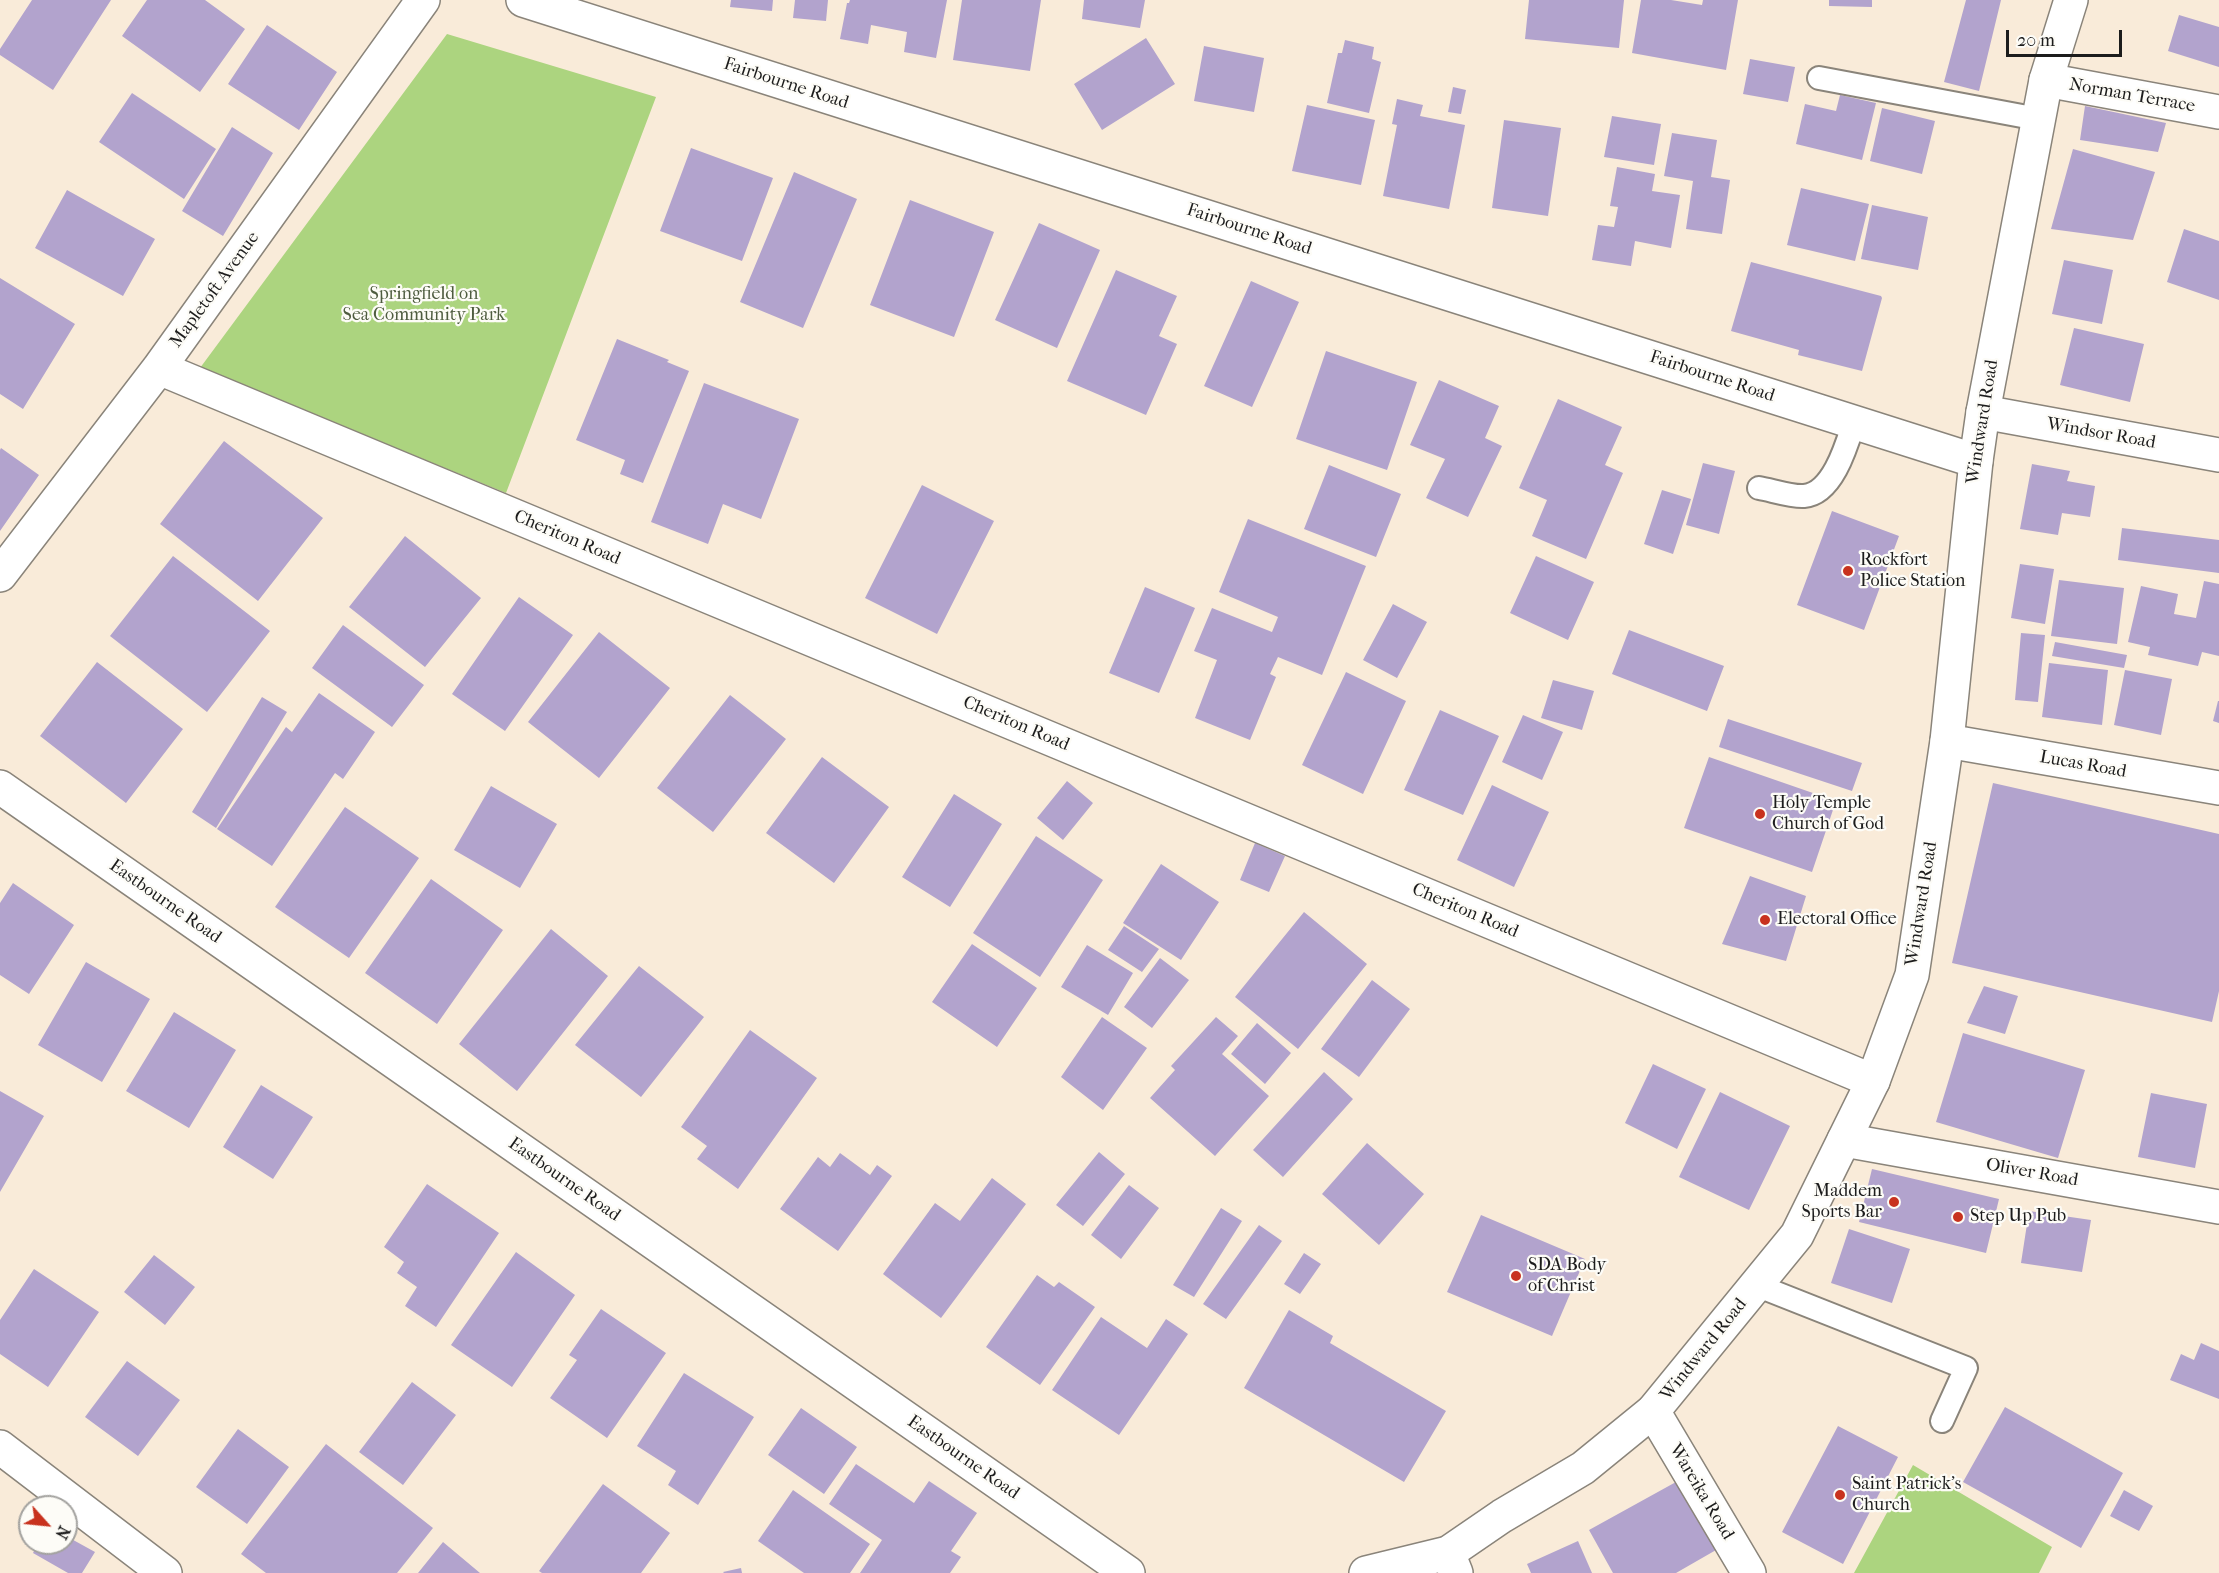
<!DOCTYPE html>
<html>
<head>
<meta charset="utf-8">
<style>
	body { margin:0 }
	#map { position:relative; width:2219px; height:1573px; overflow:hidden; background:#f9ebd9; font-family:"IM FELL French Canon",serif }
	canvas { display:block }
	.north { position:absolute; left:18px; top:1495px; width:60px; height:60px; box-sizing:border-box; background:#fdfcf7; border:2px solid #a3a29f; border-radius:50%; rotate:117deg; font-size:16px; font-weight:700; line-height:24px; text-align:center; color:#1c1c1c }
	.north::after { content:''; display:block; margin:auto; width:21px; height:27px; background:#c8321e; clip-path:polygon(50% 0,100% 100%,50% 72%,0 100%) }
	.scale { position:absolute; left:2006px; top:30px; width:116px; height:27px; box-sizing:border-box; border:3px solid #1c1c1c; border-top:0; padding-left:8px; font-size:18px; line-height:21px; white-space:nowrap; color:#1c1c1c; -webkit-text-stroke:4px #fdfcf7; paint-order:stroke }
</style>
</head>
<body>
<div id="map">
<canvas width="2219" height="1573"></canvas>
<div class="north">N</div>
<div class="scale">20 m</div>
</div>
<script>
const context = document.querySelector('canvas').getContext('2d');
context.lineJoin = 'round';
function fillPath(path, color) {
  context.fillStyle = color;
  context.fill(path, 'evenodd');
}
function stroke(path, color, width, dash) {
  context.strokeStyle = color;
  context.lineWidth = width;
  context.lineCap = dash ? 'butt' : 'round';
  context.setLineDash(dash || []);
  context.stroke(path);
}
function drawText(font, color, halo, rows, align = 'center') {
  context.font = font + ' "IM FELL French Canon",serif';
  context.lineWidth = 4.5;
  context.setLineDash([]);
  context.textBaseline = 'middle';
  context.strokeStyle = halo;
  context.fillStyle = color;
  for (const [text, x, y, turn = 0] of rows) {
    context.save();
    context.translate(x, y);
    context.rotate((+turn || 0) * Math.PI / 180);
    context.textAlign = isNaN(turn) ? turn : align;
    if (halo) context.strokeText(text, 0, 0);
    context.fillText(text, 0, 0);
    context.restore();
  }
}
const green = new Path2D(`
	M 447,34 L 656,97 L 506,493 L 200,368 Z
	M 1913,1465 L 2052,1547 L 2039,1573 L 1854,1573 Z`);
const building = new Path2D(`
	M 32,0 L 111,0 L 53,90 L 0,55 L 0,49 Z
	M 147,0 L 205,0 L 245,29 L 200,92 L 122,36 Z
	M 731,0 L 773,0 L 772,11 L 730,7 Z
	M 795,0 L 828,0 L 826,21 L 793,18 Z
	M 850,0 L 947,0 L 936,58 L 904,52 L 907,32 L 871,25 L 868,44 L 840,39 L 847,3 L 849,3 Z
	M 962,0 L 1041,0 L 1030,71 L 953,60 Z
	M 1084,0 L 1145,0 L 1140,28 L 1082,19 Z
	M 1529,0 L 1624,0 L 1619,48 L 1525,39 Z
	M 1641,0 L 1671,0 L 1702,5 L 1703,0 L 1738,0 L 1726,70 L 1632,53 Z
	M 1829,0 L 1872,0 L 1872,7 L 1829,6 Z
	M 1966,0 L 2001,0 L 1979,91 L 1944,82 Z
	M 2179,15 L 2219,27 L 2219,67 L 2168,51 Z
	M 267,25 L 337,72 L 299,130 L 228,84 Z
	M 1146,38 L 1175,84 L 1102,130 L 1074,84 Z
	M 1345,40 L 1374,47 L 1372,59 L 1381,62 L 1369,113 L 1327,103 L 1338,53 L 1342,53 Z
	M 1204,46 L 1264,58 L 1254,112 L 1194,101 Z
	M 1750,59 L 1795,67 L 1788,102 L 1743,94 Z
	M 1453,87 L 1466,90 L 1461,114 L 1448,112 Z
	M 132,93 L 216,149 L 184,199 L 99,142 Z
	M 1840,95 L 1876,103 L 1862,160 L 1796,144 L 1805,104 L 1836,111 Z
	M 1397,99 L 1423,105 L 1420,116 L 1465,125 L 1449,209 L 1383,196 L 1397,125 L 1392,124 Z
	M 1307,105 L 1375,120 L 1361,185 L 1292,171 Z
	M 2085,106 L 2166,123 L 2158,152 L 2080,140 Z
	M 1882,108 L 1935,121 L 1922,174 L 1870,161 Z
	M 1612,116 L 1661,124 L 1654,165 L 1604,157 Z
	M 1504,120 L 1561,128 L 1548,216 L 1492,208 Z
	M 232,127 L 273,153 L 223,236 L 182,211 Z
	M 1672,133 L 1717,140 L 1711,177 L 1730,180 L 1722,234 L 1686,229 L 1693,181 L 1664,176 Z
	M 691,148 L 773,178 L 742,261 L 660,231 Z
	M 2073,149 L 2155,172 L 2133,240 L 2051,229 Z
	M 1617,167 L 1655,174 L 1652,191 L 1680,195 L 1671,248 L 1635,241 L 1631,266 L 1592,260 L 1598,225 L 1614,227 L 1618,207 L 1610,206 Z
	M 794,172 L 857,199 L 803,328 L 740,302 Z
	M 1801,188 L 1869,204 L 1855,261 L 1787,245 Z
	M 67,190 L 155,239 L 123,296 L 35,248 Z
	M 910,200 L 994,232 L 954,337 L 870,305 Z
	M 1872,205 L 1928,217 L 1918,270 L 1861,259 Z
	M 1039,223 L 1100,250 L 1057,348 L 995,320 Z
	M 2184,229 L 2219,241 L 2219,300 L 2167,282 Z
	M 2064,260 L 2113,270 L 2102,324 L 2052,314 Z
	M 1751,262 L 1881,296 L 1882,298 L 1862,371 L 1798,355 L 1799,350 L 1731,331 Z
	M 1116,270 L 1177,296 L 1159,336 L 1177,344 L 1146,415 L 1067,381 Z
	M 0,278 L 75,324 L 23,409 L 0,394 Z
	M 1251,281 L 1299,302 L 1252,407 L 1204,386 Z
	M 2074,328 L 2144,344 L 2130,402 L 2060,385 Z
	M 617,339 L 669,360 L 667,362 L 689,371 L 643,483 L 620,474 L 625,460 L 576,440 Z
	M 1326,351 L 1417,382 L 1387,470 L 1296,439 Z
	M 1439,380 L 1499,406 L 1485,438 L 1502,446 L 1468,517 L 1426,498 L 1445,459 L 1410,445 Z
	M 704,383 L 799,419 L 761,519 L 723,504 L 708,544 L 651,522 Z
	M 1558,399 L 1622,427 L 1605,465 L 1623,473 L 1586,559 L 1532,536 L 1547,500 L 1519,488 Z
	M 224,441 L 323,518 L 258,601 L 160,524 Z
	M 1,448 L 39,475 L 0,531 L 0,450 Z
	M 1703,463 L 1735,471 L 1719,534 L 1686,525 Z
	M 2032,464 L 2070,471 L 2067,481 L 2095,486 L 2090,517 L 2062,513 L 2058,535 L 2020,529 Z
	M 1329,465 L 1401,494 L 1376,557 L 1304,529 Z
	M 922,485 L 994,521 L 937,634 L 865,598 Z
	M 1662,490 L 1691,499 L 1673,554 L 1644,544 Z
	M 1832,511 L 1899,536 L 1864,630 L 1797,605 Z
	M 1248,519 L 1366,566 L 1322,675 L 1278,657 L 1270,674 L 1276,677 L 1250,740 L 1195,718 L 1217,660 L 1194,651 L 1212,608 L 1272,632 L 1278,617 L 1219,592 Z
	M 2122,528 L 2219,540 L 2219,573 L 2118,560 Z
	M 405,536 L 481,598 L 425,667 L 349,607 Z
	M 173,556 L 270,631 L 207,712 L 110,636 Z
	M 1536,556 L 1594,582 L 1568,640 L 1510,613 Z
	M 2020,564 L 2054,569 L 2045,624 L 2011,618 Z
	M 2059,580 L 2124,588 L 2117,644 L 2051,636 Z
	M 2204,581 L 2219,584 L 2219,656 L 2202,652 L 2198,666 L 2148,655 L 2150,647 L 2128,642 L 2141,586 L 2178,594 L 2174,614 L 2196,618 Z
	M 1145,587 L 1195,608 L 1159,693 L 1109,673 Z
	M 519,597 L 573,635 L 505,731 L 452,694 Z
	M 1393,604 L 1427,622 L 1397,678 L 1363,660 Z
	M 343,625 L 424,685 L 392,727 L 312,668 Z
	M 1629,630 L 1724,666 L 1707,711 L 1612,674 Z
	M 599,632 L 670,688 L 599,778 L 528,722 Z
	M 2021,633 L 2045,635 L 2038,702 L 2015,700 Z
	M 2055,642 L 2127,655 L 2124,668 L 2052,656 Z
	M 97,662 L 183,729 L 126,803 L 40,736 Z
	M 2049,663 L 2108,670 L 2102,725 L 2042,717 Z
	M 2125,670 L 2172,679 L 2161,735 L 2114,725 Z
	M 1346,672 L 1406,701 L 1363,794 L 1302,765 Z
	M 1553,680 L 1594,691 L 1582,730 L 1541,718 Z
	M 319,693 L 375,732 L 343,779 L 335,773 L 272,866 L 217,829 L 286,727 L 292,732 Z
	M 730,695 L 786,739 L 713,832 L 657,788 Z
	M 262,697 L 287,712 L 216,828 L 192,812 Z
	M 2218,701 L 2219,701 L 2219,723 L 2213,721 Z
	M 1440,710 L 1499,736 L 1463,815 L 1404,790 Z
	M 1523,715 L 1563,732 L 1542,780 L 1502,762 Z
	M 1728,719 L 1862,763 L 1852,791 L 1719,747 Z
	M 822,757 L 889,807 L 834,883 L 766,833 Z
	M 1709,757 L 1836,801 L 1812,872 L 1684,828 Z
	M 1067,781 L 1093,803 L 1063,840 L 1037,818 Z
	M 1993,783 L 2219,834 L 2219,991 L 2212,1022 L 1952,963 Z
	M 1492,785 L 1549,812 L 1514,887 L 1457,860 Z
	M 491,786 L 557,824 L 520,888 L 454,850 Z
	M 954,794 L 1002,824 L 950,907 L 902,877 Z
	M 345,807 L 419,858 L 349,958 L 275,907 Z
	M 1036,836 L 1103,880 L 1040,977 L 973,933 Z
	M 1255,843 L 1285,856 L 1269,892 L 1240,880 Z
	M 1161,864 L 1219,902 L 1181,960 L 1123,923 Z
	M 1750,876 L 1806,896 L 1786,961 L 1722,944 Z
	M 431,879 L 503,930 L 437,1024 L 365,973 Z
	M 13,883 L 74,925 L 29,994 L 0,975 L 0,903 Z
	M 1304,912 L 1367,964 L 1298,1049 L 1235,997 Z
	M 1124,926 L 1159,949 L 1142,972 L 1108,950 Z
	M 551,929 L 608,976 L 517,1091 L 459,1044 Z
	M 972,944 L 1037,988 L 997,1047 L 932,1002 Z
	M 1087,945 L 1133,973 L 1108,1015 L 1061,987 Z
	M 1160,958 L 1189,980 L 1152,1028 L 1124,1007 Z
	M 86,962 L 150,999 L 102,1082 L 38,1045 Z
	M 639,966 L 704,1017 L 641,1097 L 575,1045 Z
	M 1372,980 L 1410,1009 L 1359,1077 L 1321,1049 Z
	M 1984,986 L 2018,996 L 2005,1034 L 1967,1023 Z
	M 174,1012 L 236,1050 L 189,1128 L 126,1091 Z
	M 1102,1017 L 1147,1048 L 1103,1110 L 1061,1077 Z
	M 1216,1017 L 1238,1036 L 1222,1054 L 1269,1096 L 1215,1156 L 1150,1098 L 1175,1070 L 1171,1066 Z
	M 1257,1023 L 1291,1053 L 1265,1084 L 1231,1054 Z
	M 750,1030 L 817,1078 L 738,1189 L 697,1159 L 707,1146 L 681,1127 Z
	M 1963,1033 L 2085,1070 L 2058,1158 L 1936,1122 Z
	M 1653,1064 L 1706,1089 L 1677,1149 L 1625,1123 Z
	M 1324,1072 L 1353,1099 L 1283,1177 L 1253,1150 Z
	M 261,1085 L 313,1117 L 273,1179 L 223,1147 Z
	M 0,1091 L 44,1116 L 0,1192 Z
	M 1720,1092 L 1790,1126 L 1749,1210 L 1679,1177 Z
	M 2151,1093 L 2207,1104 L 2195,1168 L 2138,1157 Z
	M 1367,1143 L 1424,1194 L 1379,1245 L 1322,1194 Z
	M 1099,1152 L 1125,1174 L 1083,1226 L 1056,1205 Z
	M 840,1153 L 870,1175 L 877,1165 L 892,1176 L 838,1251 L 780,1209 L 818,1157 L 830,1167 Z
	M 1872,1169 L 1999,1199 L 1986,1253 L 1859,1222 Z
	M 992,1178 L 1026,1204 L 941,1318 L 883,1274 L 935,1203 L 960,1221 Z
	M 427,1184 L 499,1233 L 436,1327 L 405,1306 L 417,1287 L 397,1273 L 404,1262 L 384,1247 Z
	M 1129,1185 L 1159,1208 L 1121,1259 L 1091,1235 Z
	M 1221,1208 L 1242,1221 L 1194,1297 L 1173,1285 Z
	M 2029,1211 L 2091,1220 L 2082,1272 L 2021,1263 Z
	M 1481,1215 L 1585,1259 L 1552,1336 L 1447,1292 Z
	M 1259,1225 L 1282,1241 L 1226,1319 L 1203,1304 Z
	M 1849,1229 L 1910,1249 L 1892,1303 L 1831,1283 Z
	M 516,1252 L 575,1295 L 512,1387 L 451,1345 Z
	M 1304,1253 L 1321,1264 L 1300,1294 L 1284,1284 Z
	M 154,1255 L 195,1287 L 165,1325 L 124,1292 Z
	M 34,1269 L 99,1312 L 48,1387 L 0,1354 L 0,1320 Z
	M 1037,1275 L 1054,1287 L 1059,1282 L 1095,1307 L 1040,1385 L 986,1347 Z
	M 601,1309 L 666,1353 L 607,1438 L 550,1398 L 577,1360 L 569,1355 Z
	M 1289,1310 L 1333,1336 L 1330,1343 L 1446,1411 L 1404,1482 L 1244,1388 Z
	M 1101,1317 L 1147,1348 L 1166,1319 L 1188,1334 L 1119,1435 L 1052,1390 Z
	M 2201,1343 L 2219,1351 L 2219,1399 L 2170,1380 L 2181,1354 L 2194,1360 Z
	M 127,1361 L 180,1400 L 138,1456 L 85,1417 Z
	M 684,1373 L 754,1417 L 698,1505 L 668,1485 L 676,1471 L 637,1446 Z
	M 412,1382 L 456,1415 L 403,1485 L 359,1452 Z
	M 2005,1407 L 2123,1473 L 2081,1548 L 1963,1482 Z
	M 801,1408 L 857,1447 L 824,1494 L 768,1455 Z
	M 1838,1426 L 1898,1457 L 1843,1564 L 1782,1532 Z
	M 238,1429 L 289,1467 L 247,1524 L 196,1487 Z
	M 326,1444 L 433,1528 L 397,1573 L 266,1573 L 241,1554 Z
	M 856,1464 L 914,1503 L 929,1481 L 977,1513 L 951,1551 L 961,1557 L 950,1573 L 860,1573 L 882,1540 L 829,1504 Z
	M 1685,1477 L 1723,1546 L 1676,1573 L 1613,1573 L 1589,1530 Z
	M 603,1484 L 670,1533 L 641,1573 L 542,1573 L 539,1571 Z
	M 793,1490 L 870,1544 L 850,1573 L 804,1573 L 758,1541 Z
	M 2124,1490 L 2153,1506 L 2139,1531 L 2110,1516 Z
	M 66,1536 L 95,1552 L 82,1573 L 68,1573 L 33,1553 L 38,1543 L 66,1543 Z
	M 1578,1541 L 1592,1573 L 1531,1573 L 1527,1564 Z
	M 443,1542 L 480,1573 L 418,1573 Z
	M 741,1568 L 742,1573 L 724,1573 L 723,1572 Z`);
const lane = new Path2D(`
	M 1819,78 L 2038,119
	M 1759,488 C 1771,490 1792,497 1804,496 C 1833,494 1847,444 1854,422
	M 1756,1285 L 1966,1368 L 1942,1421`);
const street = new Path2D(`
	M 523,0 L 1976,461
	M 2046,80 L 2219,112
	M 159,368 L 1873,1081
	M 1983,412 L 2219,455
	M 0,575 L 159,368 L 423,0
	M 1947,741 L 2219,788
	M 0,787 L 1128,1573
	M 1844,1140 L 2219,1207
	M 1653,1411 L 1749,1573
	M 0,1447 L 165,1573
	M 1448,1553 L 1456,1573`);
const secondary = new Path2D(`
	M 1366,1573 L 1448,1553 L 1502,1516 L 1583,1468 L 1653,1411 L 1797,1235 L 1873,1081 L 1912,975 L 1947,741 L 1976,461 L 1983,412 L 2046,80 L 2071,0`);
const markers = [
	[1848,571,6,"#c8321e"],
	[1760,814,6,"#c8321e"],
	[1765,920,6,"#c8321e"],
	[1894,1202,6,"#c8321e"],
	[1958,1217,6,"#c8321e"],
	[1516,1276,6,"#c8321e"],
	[1840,1495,6,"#c8321e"]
];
const streetNames = [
	["Fairbourne Road",786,84,18],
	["Norman Terrace",2132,96,10],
	["Fairbourne Road",1249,230,18],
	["Mapletoft Avenue",215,290,-54],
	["Fairbourne Road",1712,377,18],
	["Windward Road",1983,422,-81],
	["Windsor Road",2101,434,10],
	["Cheriton Road",567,538,23],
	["Cheriton Road",1016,724,23],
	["Lucas Road",2083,765,10],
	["Eastbourne Road",165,902,35],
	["Windward Road",1922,904,-81],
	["Cheriton Road",1465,911,23],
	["Oliver Road",2032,1173,10],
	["Eastbourne Road",564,1180,35],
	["Windward Road",1704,1350,-51],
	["Eastbourne Road",963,1458,35],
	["Wareika Road",1701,1492,59]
];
const parkNames = [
	["Springfield on",424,295],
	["Sea Community Park",424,316]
];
const poiNames = [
	["Rockfort",1860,561],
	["Police Station",1860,582],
	["Holy Temple",1772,804],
	["Church of God",1772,825],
	["Electoral Office",1777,920],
	["Maddem",1882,1192,"right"],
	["Sports Bar",1882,1213,"right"],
	["Step Up Pub",1970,1217],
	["SDA Body",1528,1266],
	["of Christ",1528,1287],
	["Saint Patrick's",1852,1485],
	["Church",1852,1506]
];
fillPath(green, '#acd47f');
fillPath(building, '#b2a3cd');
stroke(lane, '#8a847a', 26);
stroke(street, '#8a847a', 36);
stroke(secondary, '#8a847a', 36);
stroke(lane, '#fff', 22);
stroke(street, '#fff', 33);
stroke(secondary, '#fff', 33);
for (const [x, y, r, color] of markers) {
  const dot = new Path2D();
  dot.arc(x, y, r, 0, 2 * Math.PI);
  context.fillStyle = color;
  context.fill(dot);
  stroke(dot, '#fdfcf7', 2);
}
drawText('18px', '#1c1c1c', '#fdfcf7', streetNames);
drawText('18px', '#4e5c3f', '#fdfcf7', parkNames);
drawText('18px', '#1c1c1c', '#fdfcf7', poiNames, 'left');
</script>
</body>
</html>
